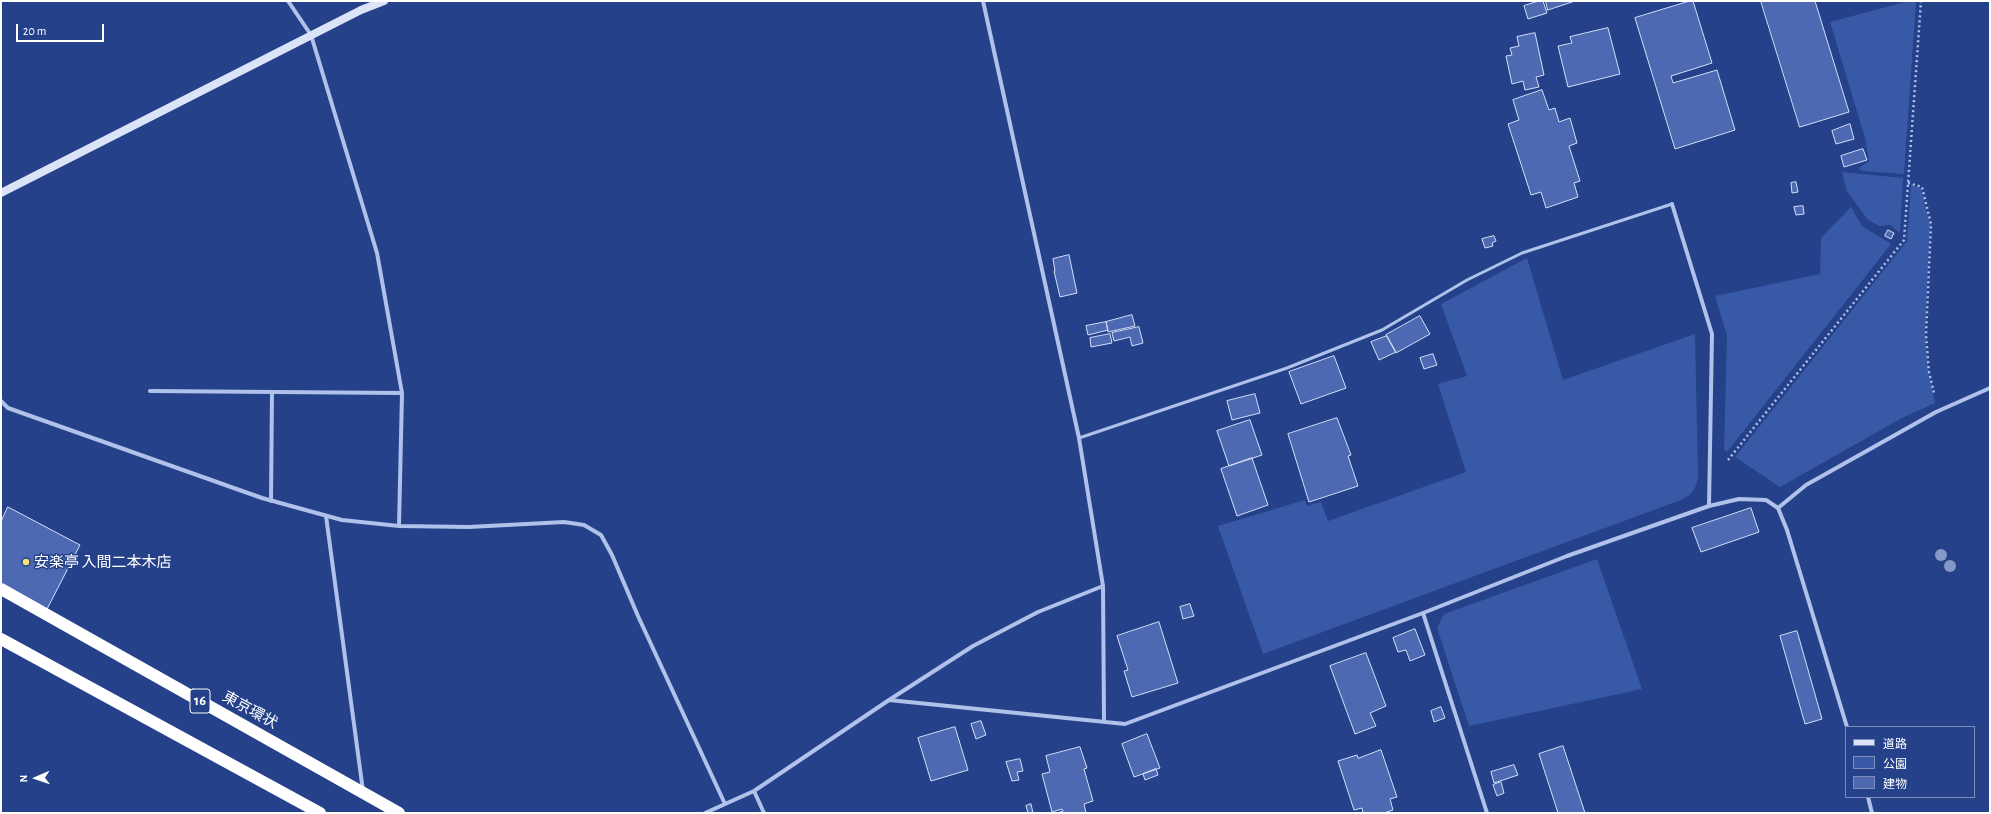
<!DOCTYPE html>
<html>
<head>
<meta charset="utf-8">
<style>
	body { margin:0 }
	#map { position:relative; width:1991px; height:814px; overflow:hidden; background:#24418a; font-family:"Alegreya Sans","Noto Sans JP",sans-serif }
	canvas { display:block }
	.frame { position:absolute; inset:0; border:2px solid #fff; pointer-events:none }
	.legend { position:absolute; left:1845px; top:726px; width:130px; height:72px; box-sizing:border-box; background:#24418a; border:1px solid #7c8db9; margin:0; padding:5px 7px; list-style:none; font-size:12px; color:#fff }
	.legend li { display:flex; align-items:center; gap:8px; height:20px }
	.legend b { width:20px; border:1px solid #7c8db9 }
	.north { position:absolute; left:16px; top:758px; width:40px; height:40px; -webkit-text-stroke:3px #24418a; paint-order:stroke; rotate:268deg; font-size:11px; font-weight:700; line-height:16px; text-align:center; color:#fff }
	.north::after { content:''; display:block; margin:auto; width:14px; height:18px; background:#fff; clip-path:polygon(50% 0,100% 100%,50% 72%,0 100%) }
	.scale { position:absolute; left:16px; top:24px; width:88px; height:18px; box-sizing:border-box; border:2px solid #fff; border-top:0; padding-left:5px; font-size:12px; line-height:14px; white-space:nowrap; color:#fff; -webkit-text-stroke:3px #24418a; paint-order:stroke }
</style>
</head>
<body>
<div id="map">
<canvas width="1991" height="814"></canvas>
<div class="frame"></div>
<ul class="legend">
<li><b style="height:5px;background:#dbe3f8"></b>道路</li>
<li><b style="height:11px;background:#3859a6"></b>公園</li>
<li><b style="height:11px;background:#4c69b1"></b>建物</li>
</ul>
<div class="north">N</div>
<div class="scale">20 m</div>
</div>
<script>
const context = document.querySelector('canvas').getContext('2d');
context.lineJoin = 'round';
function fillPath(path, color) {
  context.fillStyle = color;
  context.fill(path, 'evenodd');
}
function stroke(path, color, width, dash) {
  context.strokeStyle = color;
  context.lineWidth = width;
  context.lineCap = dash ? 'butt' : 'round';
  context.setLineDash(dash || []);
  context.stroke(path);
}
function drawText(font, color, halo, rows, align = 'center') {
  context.font = font + ' "Alegreya Sans","Noto Sans JP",sans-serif';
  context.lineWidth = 3;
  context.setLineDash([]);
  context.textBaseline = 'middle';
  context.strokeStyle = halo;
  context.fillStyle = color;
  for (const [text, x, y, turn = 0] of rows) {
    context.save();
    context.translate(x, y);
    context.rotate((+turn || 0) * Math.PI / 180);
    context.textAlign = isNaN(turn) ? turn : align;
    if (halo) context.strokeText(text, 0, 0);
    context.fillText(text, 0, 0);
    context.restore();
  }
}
const green = new Path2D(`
	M 1909,1 L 1916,1 L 1904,174 L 1863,171 L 1858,169 L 1869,161 L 1865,138 L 1830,22 Z
	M 1842,172 L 1903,178 L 1900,233 L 1890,225 L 1879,226 L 1867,219 L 1847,191 Z
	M 1911,184 L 1921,189 L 1930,224 L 1925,336 L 1929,373 L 1935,403 L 1902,418 L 1780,487 L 1735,457 L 1907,241 Z
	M 1851,207 L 1862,226 L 1891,244 L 1727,452 L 1724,450 L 1727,336 L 1715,296 L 1820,274 L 1821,238 Z
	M 1527,258 L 1563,380 L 1695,334 L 1698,477 C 1696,489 1692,495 1681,500 L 1263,654 L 1218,526 L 1305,500 L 1307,506 L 1321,502 L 1328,521 L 1466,472 L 1438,384 L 1467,376 L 1441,304 Z
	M 1597,559 L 1642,689 L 1469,726 L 1437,628 L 1444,614 Z`);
const building = new Path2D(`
	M 1539,1 L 1543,1 L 1547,13 L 1528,19 L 1524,6 Z
	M 1546,1 L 1575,1 L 1548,10 Z
	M 1690,1 L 1693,1 L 1712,63 L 1671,76 L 1673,83 L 1717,70 L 1735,130 L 1675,149 L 1635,18 Z
	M 1761,1 L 1815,1 L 1849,112 L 1800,127 Z
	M 1608,28 L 1620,74 L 1568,87 L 1558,46 L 1572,43 L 1570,37 Z
	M 1535,33 L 1544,75 L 1536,77 L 1539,87 L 1525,90 L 1523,81 L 1512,84 L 1506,56 L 1512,55 L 1510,48 L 1519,46 L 1517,37 Z
	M 1542,90 L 1549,110 L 1555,108 L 1559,122 L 1570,118 L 1577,143 L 1569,146 L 1580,181 L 1574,183 L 1578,197 L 1546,208 L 1541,192 L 1531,195 L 1508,124 L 1519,120 L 1513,100 Z
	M 1850,124 L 1854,139 L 1836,144 L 1832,131 Z
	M 1863,149 L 1867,160 L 1844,167 L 1841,156 Z
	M 1796,182 L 1798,192 L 1792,193 L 1791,183 Z
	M 1803,206 L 1804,214 L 1796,215 L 1794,207 Z
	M 1888,230 L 1894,233 L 1891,239 L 1885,236 Z
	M 1494,236 L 1496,241 L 1492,243 L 1493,246 L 1485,248 L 1482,239 Z
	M 1069,255 L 1077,293 L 1060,297 L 1054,271 L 1055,271 L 1053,259 Z
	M 1132,315 L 1135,326 L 1108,332 L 1106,322 Z
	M 1420,316 L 1430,334 L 1396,353 L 1386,335 Z
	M 1106,322 L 1108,330 L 1088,335 L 1086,326 Z
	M 1139,327 L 1143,343 L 1132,346 L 1130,337 L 1114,341 L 1112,333 Z
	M 1110,334 L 1112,343 L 1091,347 L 1090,338 Z
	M 1387,336 L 1396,352 L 1379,360 L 1371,342 Z
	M 1433,354 L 1437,365 L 1424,369 L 1420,358 Z
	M 1334,356 L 1346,388 L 1301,404 L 1289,372 Z
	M 1255,394 L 1260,413 L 1232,420 L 1227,401 Z
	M 1337,418 L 1351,455 L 1348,456 L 1358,486 L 1309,502 L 1288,434 Z
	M 1250,420 L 1262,455 L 1229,466 L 1217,431 Z
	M 1252,458 L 1268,505 L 1237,516 L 1221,469 Z
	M 8,507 L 80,545 L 46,611 L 1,588 L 1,522 Z
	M 1751,508 L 1759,532 L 1701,552 L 1692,528 Z
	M 1190,604 L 1194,616 L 1183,619 L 1180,607 Z
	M 1159,622 L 1178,683 L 1132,697 L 1124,671 L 1128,670 L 1117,636 Z
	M 1415,629 L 1425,655 L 1410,661 L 1406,650 L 1398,652 L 1393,638 Z
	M 1797,631 L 1822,719 L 1805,724 L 1780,636 Z
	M 1366,653 L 1386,706 L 1370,713 L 1376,726 L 1355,734 L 1330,666 Z
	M 1441,707 L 1445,718 L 1434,722 L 1431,711 Z
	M 981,721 L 986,735 L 976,739 L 971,724 Z
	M 955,727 L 968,770 L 931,781 L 918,738 Z
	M 1147,734 L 1160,768 L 1134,777 L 1122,744 Z
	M 1563,746 L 1585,813 L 1558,813 L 1539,754 Z
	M 1080,747 L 1087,768 L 1084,769 L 1093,801 L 1084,804 L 1086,813 L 1057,813 L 1063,811 L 1062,809 L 1052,812 L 1042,774 L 1050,772 L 1046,756 Z
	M 1381,750 L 1397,797 L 1390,799 L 1393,810 L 1384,813 L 1363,813 L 1362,808 L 1354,810 L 1338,761 L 1357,755 L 1358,758 Z
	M 1020,759 L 1023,771 L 1017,772 L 1019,780 L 1012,781 L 1006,762 Z
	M 1514,765 L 1518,775 L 1494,783 L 1491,772 Z
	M 1156,769 L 1158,775 L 1145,780 L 1143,774 Z
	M 1501,782 L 1504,793 L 1497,796 L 1493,785 Z
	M 1031,804 L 1033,813 L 1028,813 L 1026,806 Z`);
const path = new Path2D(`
	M 1908,183 L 1922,187 L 1931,224 L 1926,335 L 1929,372 L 1934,393
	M 1728,460 L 1904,240 L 1921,1`);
const lane = new Path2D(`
	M 1079,438 L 1287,368 L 1382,330 L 1467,280 L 1522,253 L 1672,204`);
const street = new Path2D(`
	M 288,1 L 311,35 L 377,253 L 402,393 L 399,526
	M 983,1 L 1079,438 L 1103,586 L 1104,721
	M 1672,204 L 1712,334 L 1709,506
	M 150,391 L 402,393
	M 1,401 L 8,408 L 262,498 L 342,520 L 399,526 L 469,527 L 564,522 L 584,525 L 601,535 L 612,555 L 638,616 L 725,804
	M 271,501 L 272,392
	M 1778,508 L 1806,485 L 1936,412 L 1990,388
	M 326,516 L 363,791
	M 1423,613 L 1487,813
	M 889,700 L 1125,724 L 1423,613 L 1567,556 L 1709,506 L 1739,499 L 1766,500 L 1778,508 L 1787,530 L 1847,727
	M 754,791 L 764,813
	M 1868,797 L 1872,813
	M 705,813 L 754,791 L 889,700 L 973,646 L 1038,612 L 1103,586`);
const secondary = new Path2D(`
	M 1,193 L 361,10 L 384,1`);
const highway = new Path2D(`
	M 1,589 L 399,813
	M 1,639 L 320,813`);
const trees = [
	[1941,555],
	[1950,566]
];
const markers = [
	[26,562,4,"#f5e373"]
];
const shields = [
	[200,701,20]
];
const shieldNames = [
	["16",200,701]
];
const poiNames = [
	["安楽亭 入間二本木店",34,562]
];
const streetNames = [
	["東京環状",250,710,29]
];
fillPath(green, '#3859a6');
fillPath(building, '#4c69b1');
stroke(building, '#d5dff8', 1);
stroke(path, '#b0c1ea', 2.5, [2, 3]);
stroke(lane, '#b0c1ea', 3);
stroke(street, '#b0c1ea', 4);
stroke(secondary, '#dbe3f8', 8);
stroke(highway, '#fff', 12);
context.fillStyle = '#8598c6';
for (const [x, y] of trees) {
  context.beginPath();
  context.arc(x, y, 6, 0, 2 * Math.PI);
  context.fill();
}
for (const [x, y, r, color] of markers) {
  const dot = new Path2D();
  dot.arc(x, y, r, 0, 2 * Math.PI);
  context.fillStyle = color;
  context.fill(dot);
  stroke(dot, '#24418a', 1.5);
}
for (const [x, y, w] of shields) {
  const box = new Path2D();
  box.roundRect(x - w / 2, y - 12, w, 24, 3);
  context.fillStyle = '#24418a';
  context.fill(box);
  stroke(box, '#fff', 1);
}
drawText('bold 14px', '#fff', null, shieldNames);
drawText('15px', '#fff', '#24418a', poiNames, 'left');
drawText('15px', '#fff', '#24418a', streetNames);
</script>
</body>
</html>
